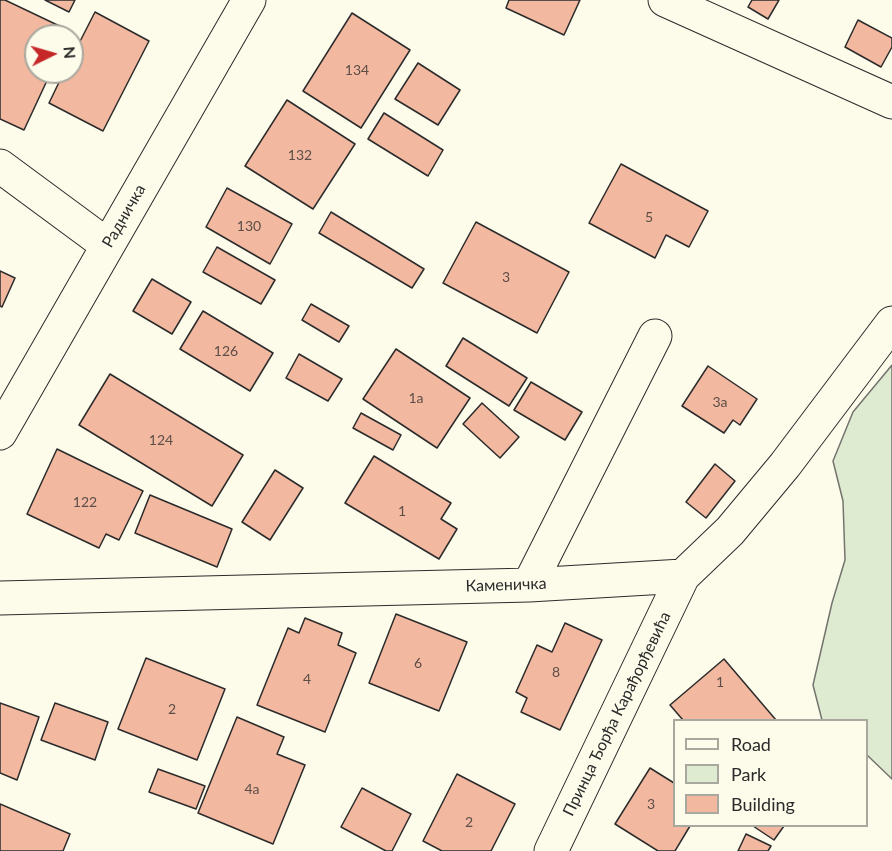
<!DOCTYPE html>
<html>
<head>
<meta charset="utf-8">
<style>
	body { margin:0 }
	#map { position:relative; width:892px; height:851px; overflow:hidden; background:#fdfbea; font-family:Lato,sans-serif }
	canvas { display:block }
	.legend { position:absolute; left:673px; top:719px; width:195px; height:108px; box-sizing:border-box; background:#fdfbea; border:2px solid #a9a89e; margin:0; padding:8px 10px; list-style:none; font-size:18px; color:#2b2b2b }
	.legend li { display:flex; align-items:center; gap:12px; height:30px }
	.legend b { width:30px; border:2px solid #a9a89e }
	.north { position:absolute; left:24px; top:24px; width:60px; height:60px; box-sizing:border-box; background:#fdfbea; border:2px solid #a9a89e; border-radius:50%; rotate:85deg; font-size:16px; font-weight:700; line-height:24px; text-align:center; color:#2b2b2b }
	.north::after { content:''; display:block; margin:auto; width:21px; height:27px; background:#c62828; clip-path:polygon(50% 0,100% 100%,50% 72%,0 100%) }
</style>
</head>
<body>
<div id="map">
<canvas width="892" height="851"></canvas>
<ul class="legend">
<li><b style="height:8px;background:#fdfbea"></b>Road</li>
<li><b style="height:16px;background:#deebd1"></b>Park</li>
<li><b style="height:16px;background:#f2b8a0"></b>Building</li>
</ul>
<div class="north">N</div>
</div>
<script>
const context = document.querySelector('canvas').getContext('2d');
context.lineJoin = 'round';
function fillPath(path, color) {
  context.fillStyle = color;
  context.fill(path, 'evenodd');
}
function stroke(path, color, width, dash) {
  context.strokeStyle = color;
  context.lineWidth = width;
  context.lineCap = dash ? 'butt' : 'round';
  context.setLineDash(dash || []);
  context.stroke(path);
}
function drawText(font, color, halo, rows, align = 'center') {
  context.font = font + ' Lato,sans-serif';
  context.lineWidth = 4.5;
  context.setLineDash([]);
  context.textBaseline = 'middle';
  context.strokeStyle = halo;
  context.fillStyle = color;
  for (const [text, x, y, turn = 0] of rows) {
    context.save();
    context.translate(x, y);
    context.rotate((+turn || 0) * Math.PI / 180);
    context.textAlign = isNaN(turn) ? turn : align;
    if (halo) context.strokeText(text, 0, 0);
    context.fillText(text, 0, 0);
    context.restore();
  }
}
const green = new Path2D(`
	M 892,365 L 892,779 L 867,755 L 866,720 L 822,720 L 813,685 L 832,603 L 845,560 L 843,501 L 833,461 L 853,412 Z`);
const building = new Path2D(`
	M 0,0 L 5,0 L 70,31 L 67,36 L 36,36 L 36,72 L 51,72 L 24,130 L 0,119 Z
	M 45,0 L 75,0 L 69,12 Z
	M 509,0 L 580,0 L 564,35 L 506,8 Z
	M 752,0 L 779,0 L 768,19 L 748,7 Z
	M 95,12 L 149,41 L 103,131 L 49,103 L 64,72 L 72,72 L 72,57 Z
	M 352,13 L 410,50 L 361,128 L 303,91 Z
	M 858,20 L 892,38 L 892,47 L 881,67 L 845,47 Z
	M 418,63 L 460,90 L 438,125 L 395,99 Z
	M 287,100 L 355,144 L 313,209 L 245,166 Z
	M 384,113 L 443,150 L 428,176 L 368,139 Z
	M 621,164 L 708,211 L 689,247 L 666,235 L 655,258 L 589,223 Z
	M 227,188 L 292,224 L 270,264 L 206,227 Z
	M 331,212 L 424,269 L 412,288 L 319,233 Z
	M 476,222 L 569,272 L 537,333 L 443,283 Z
	M 217,247 L 275,280 L 261,304 L 203,272 Z
	M 0,271 L 15,278 L 2,307 L 0,306 Z
	M 152,279 L 191,302 L 172,334 L 133,311 Z
	M 311,304 L 349,326 L 339,342 L 302,320 Z
	M 203,311 L 273,353 L 250,391 L 180,349 Z
	M 463,338 L 527,378 L 509,406 L 446,366 Z
	M 396,349 L 470,398 L 437,448 L 363,399 Z
	M 299,354 L 342,379 L 328,401 L 286,378 Z
	M 708,366 L 757,399 L 740,425 L 733,420 L 724,433 L 682,406 Z
	M 110,374 L 243,455 L 212,506 L 79,425 Z
	M 531,382 L 582,412 L 565,440 L 514,410 Z
	M 482,403 L 519,437 L 500,458 L 463,424 Z
	M 361,413 L 401,435 L 393,450 L 353,428 Z
	M 57,449 L 143,491 L 119,540 L 106,534 L 99,548 L 27,514 Z
	M 374,456 L 451,503 L 441,519 L 457,529 L 439,559 L 345,503 Z
	M 715,464 L 735,481 L 706,518 L 686,502 Z
	M 275,470 L 303,488 L 270,540 L 242,522 Z
	M 150,495 L 232,529 L 217,567 L 135,533 Z
	M 396,614 L 467,642 L 439,711 L 369,683 Z
	M 305,618 L 342,633 L 338,645 L 356,653 L 325,732 L 257,705 L 288,628 L 299,633 Z
	M 565,623 L 602,640 L 560,730 L 521,712 L 527,698 L 516,692 L 537,645 L 552,652 Z
	M 146,658 L 225,689 L 197,760 L 118,729 Z
	M 724,659 L 776,720 L 683,720 L 670,705 Z
	M 0,703 L 39,717 L 17,780 L 0,773 Z
	M 55,703 L 108,722 L 95,760 L 41,740 Z
	M 237,717 L 284,737 L 277,754 L 305,765 L 273,844 L 198,813 Z
	M 650,768 L 674,783 L 674,826 L 690,826 L 675,851 L 658,851 L 615,824 Z
	M 158,769 L 205,786 L 196,809 L 149,792 Z
	M 457,774 L 515,804 L 491,851 L 442,851 L 423,841 Z
	M 362,788 L 411,814 L 392,851 L 386,851 L 341,827 Z
	M 0,804 L 70,834 L 63,851 L 0,851 Z
	M 753,826 L 784,826 L 774,840 Z
	M 746,834 L 771,846 L 768,851 L 738,851 Z`);
const minor = new Path2D(`
	M 665,0 L 892,102
	M 0,166 L 107,245
	M 0,433 L 249,0
	M 529,585 L 655,336
	M 0,598 L 529,585 L 683,576
	M 551,851 L 683,576 L 730,531 L 785,465 L 892,323`);
const numberNames = [
	["134",357,70],
	["132",300,155],
	["5",649,217],
	["130",249,226],
	["3",506,277],
	["126",226,351],
	["1a",416,398],
	["3a",720,402],
	["124",161,440],
	["122",85,502],
	["1",402,511],
	["6",418,663],
	["8",556,672],
	["4",307,679],
	["1",720,682],
	["2",172,709],
	["4a",252,789],
	["3",651,804],
	["2",469,822]
];
const streetNames = [
	["Радничка",124,216,-60],
	["Каменичка",506,585,-2],
	["Принца Ђорђа Карађорђевића",617,714,-64]
];
fillPath(green, '#deebd1');
stroke(green, '#74746e', 1.5);
fillPath(building, '#f2b8a0');
stroke(building, '#2b2b2b', 1.5);
stroke(minor, '#2b2b2b', 35);
stroke(minor, '#fdfbea', 33);
drawText('14px', '#5d4e48', null, numberNames);
drawText('16px', '#2b2b2b', '#fdfbea', streetNames);
</script>
</body>
</html>
